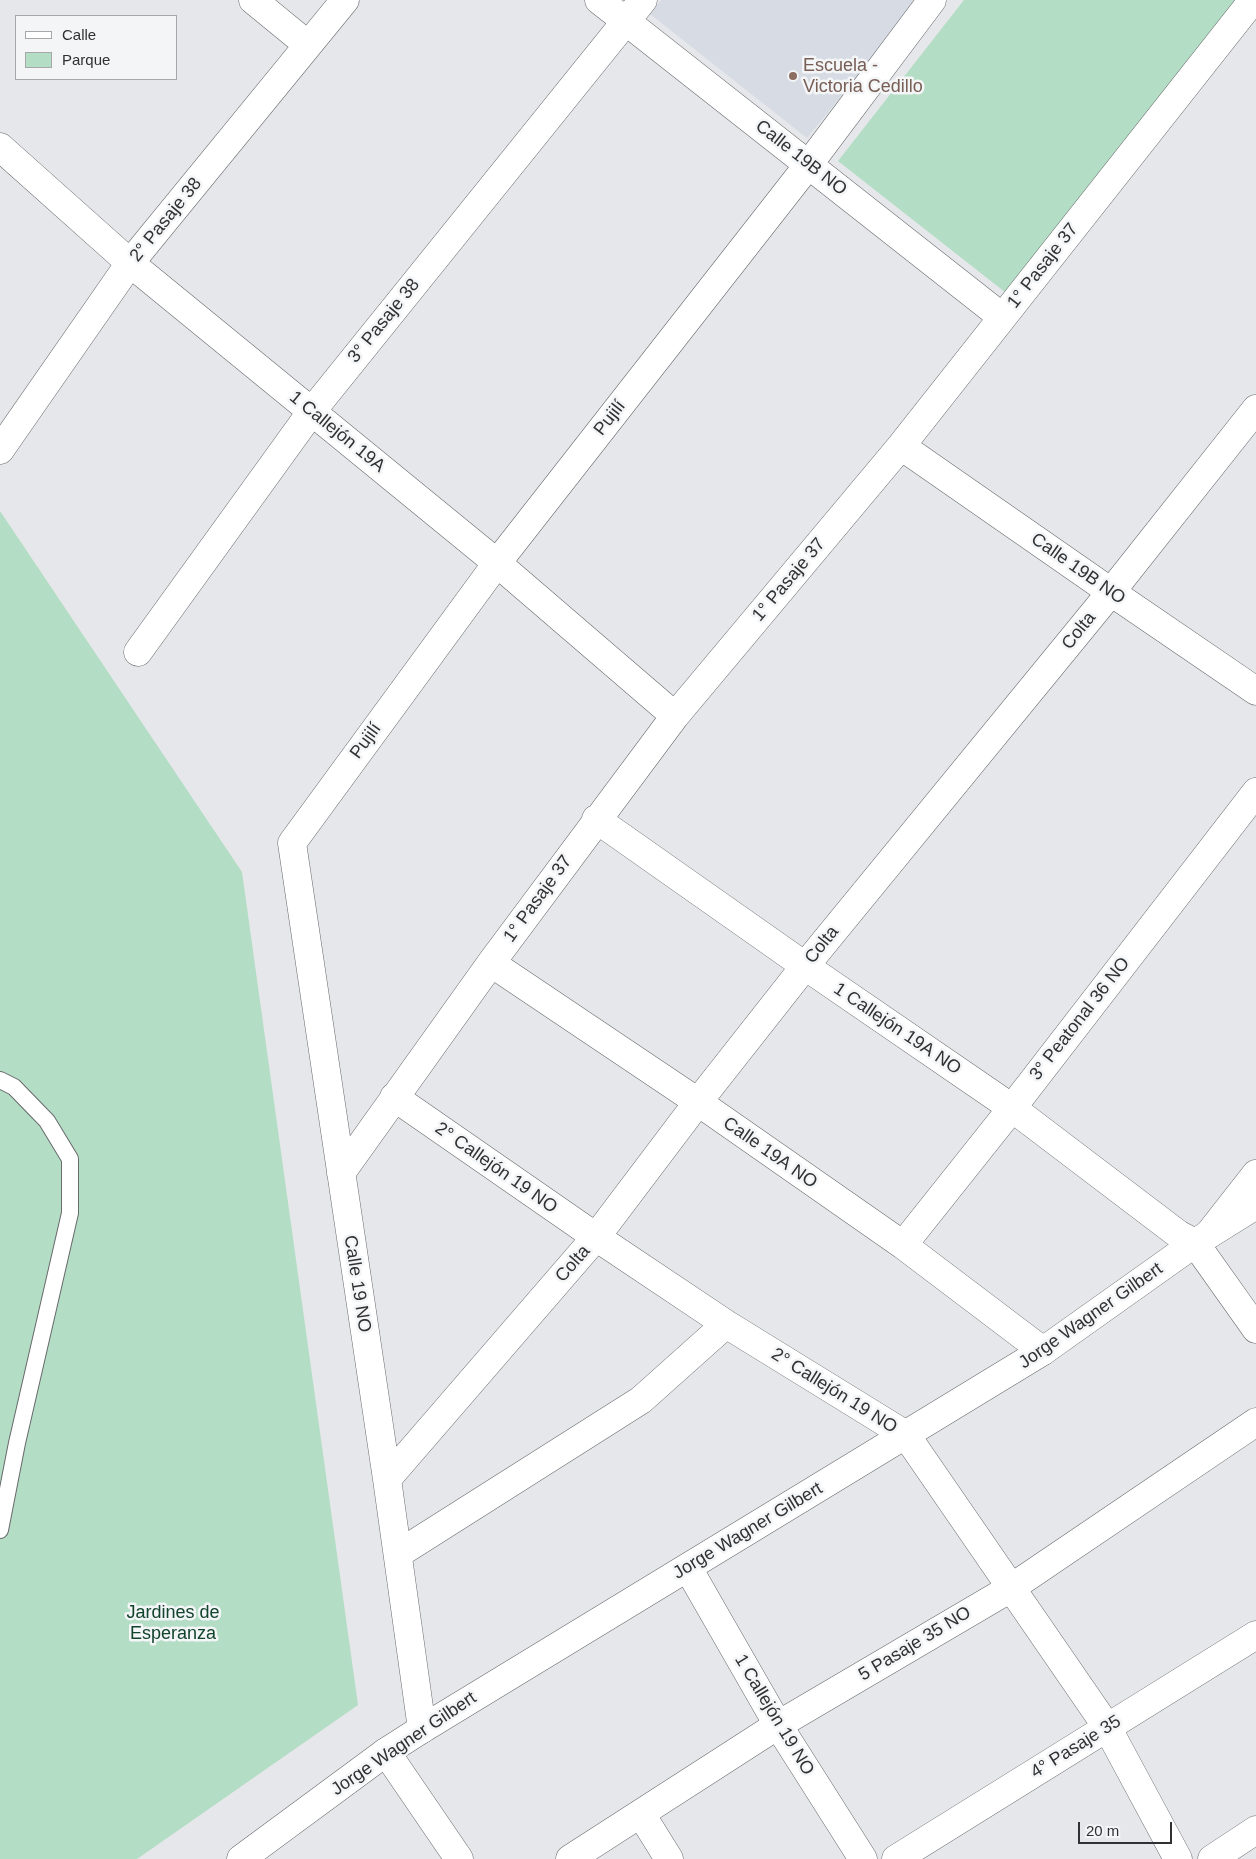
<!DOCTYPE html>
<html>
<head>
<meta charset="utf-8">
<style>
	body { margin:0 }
	#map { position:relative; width:1256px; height:1859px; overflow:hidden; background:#e6e7ea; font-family:Arial,sans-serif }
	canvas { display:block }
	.legend { position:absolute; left:15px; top:15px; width:162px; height:65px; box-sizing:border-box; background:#f3f5f7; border:1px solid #a5a7a8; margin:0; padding:6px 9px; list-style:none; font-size:15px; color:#303132 }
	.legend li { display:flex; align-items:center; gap:10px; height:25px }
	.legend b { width:25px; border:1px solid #a5a7a8 }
	.scale { position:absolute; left:1078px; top:1822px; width:94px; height:22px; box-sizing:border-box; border:2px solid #303132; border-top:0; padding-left:6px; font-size:15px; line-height:18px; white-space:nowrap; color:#303132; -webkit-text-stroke:4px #f3f5f7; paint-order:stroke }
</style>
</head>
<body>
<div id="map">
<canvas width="1256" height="1859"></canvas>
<ul class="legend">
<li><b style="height:6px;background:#fff"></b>Calle</li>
<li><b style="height:14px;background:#b3ddc4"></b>Parque</li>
</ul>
<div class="scale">20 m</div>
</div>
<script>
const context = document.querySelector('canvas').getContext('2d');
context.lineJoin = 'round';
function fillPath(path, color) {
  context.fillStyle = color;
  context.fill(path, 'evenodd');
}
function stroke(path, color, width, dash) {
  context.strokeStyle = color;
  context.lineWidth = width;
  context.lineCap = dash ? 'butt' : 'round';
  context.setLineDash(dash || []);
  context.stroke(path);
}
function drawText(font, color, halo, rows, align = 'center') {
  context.font = font + ' Arial,sans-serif';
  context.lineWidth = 5;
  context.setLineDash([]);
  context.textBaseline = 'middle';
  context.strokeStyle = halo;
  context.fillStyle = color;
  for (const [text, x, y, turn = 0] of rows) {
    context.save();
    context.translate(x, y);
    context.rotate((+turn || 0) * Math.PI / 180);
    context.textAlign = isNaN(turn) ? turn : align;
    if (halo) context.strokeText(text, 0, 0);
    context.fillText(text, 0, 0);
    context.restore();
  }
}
const built = new Path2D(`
	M 661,0 L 920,0 L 807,138 L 650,14 Z`);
const green = new Path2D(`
	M 964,0 L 1246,0 L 1010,296 L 838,161 Z
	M 0,511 L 242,872 L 358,1705 L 137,1859 L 0,1859 Z`);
const service = new Path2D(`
	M 0,1080 L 14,1087 L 47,1121 L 70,1159 L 70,1213 L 17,1443 L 0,1530`);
const minor = new Path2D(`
	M 253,0 L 308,45
	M 599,0 L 1002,317
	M 0,147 L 130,263 L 497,563 L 675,716
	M 901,446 L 1111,592 L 1256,691
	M 0,450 L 130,263 L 345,0
	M 138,652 L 312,411 L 643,0
	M 596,819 L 805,966 L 1012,1108 L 1178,1234 L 1195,1243 L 1256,1329
	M 491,963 L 698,1102 L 903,1245 L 1043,1351
	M 394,1097 L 596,1237 L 726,1324 L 906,1435 L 1107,1727 L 1178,1859
	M 341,1173 L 491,963 L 675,716 L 901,446 L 1253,0
	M 1209,1234 L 1256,1174
	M 903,1245 L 1012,1108 L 1256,792
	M 387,1479 L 596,1237 L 698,1102 L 805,966 L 1111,592 L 1256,409
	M 398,1554 L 641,1400 L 726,1324
	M 688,1568 L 778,1725 L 863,1859
	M 422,1729 L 387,1479 L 292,843 L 497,563 L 809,164 L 932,0
	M 386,1752 L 459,1859
	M 641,1814 L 669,1859
	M 570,1859 L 778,1725 L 1011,1588 L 1256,1422
	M 896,1859 L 1256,1635
	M 1212,1859 L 1256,1830`);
const tertiary = new Path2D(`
	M 241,1859 L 386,1752 L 422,1729 L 1043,1351 L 1195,1243 L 1256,1205`);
const markers = [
	[793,76,5,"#8d6e63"]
];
const educationNames = [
	["Escuela -",803,66],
	["Victoria Cedillo",803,87]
];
const streetNames = [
	["Calle 19B NO",801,158,38],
	["2° Pasaje 38",166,220,-51],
	["1° Pasaje 37",1043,266,-52],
	["3° Pasaje 38",384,321,-51],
	["Pujilí",610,418,-52],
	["1 Callejón 19A",337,432,39],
	["Calle 19B NO",1078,569,35],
	["1° Pasaje 37",789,580,-50],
	["Colta",1079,631,-51],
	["Pujilí",366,741,-54],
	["1° Pasaje 37",538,899,-54],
	["Colta",822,945,-51],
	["3° Peatonal 36 NO",1080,1019,-52],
	["1 Callejón 19A NO",897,1029,34],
	["Calle 19A NO",770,1153,35],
	["2° Callejón 19 NO",496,1168,35],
	["Colta",573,1264,-49],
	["Calle 19 NO",357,1284,81],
	["Jorge Wagner Gilbert",1091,1316,-35],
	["2° Callejón 19 NO",834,1391,32],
	["Jorge Wagner Gilbert",748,1531,-31],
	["5 Pasaje 35 NO",915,1644,-31],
	["1 Callejón 19 NO",774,1715,59],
	["Jorge Wagner Gilbert",404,1744,-34],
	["4° Pasaje 35",1076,1747,-32]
];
const parkNames = [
	["Jardines de",173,1613],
	["Esperanza",173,1634]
];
fillPath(built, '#d6dbe4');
fillPath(green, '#b3ddc4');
stroke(service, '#686a6c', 18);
stroke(minor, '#686a6c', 29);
stroke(tertiary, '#686a6c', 29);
stroke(service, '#fff', 16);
stroke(minor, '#fff', 28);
stroke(tertiary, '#fff', 28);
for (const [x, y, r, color] of markers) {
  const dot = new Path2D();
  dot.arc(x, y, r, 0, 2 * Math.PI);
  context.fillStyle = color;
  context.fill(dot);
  stroke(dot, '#f3f5f7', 2);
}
drawText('18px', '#785e54', '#f3f5f7', educationNames, 'left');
drawText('18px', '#303132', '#f3f5f7', streetNames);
drawText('18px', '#12442c', '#f3f5f7', parkNames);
</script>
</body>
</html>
